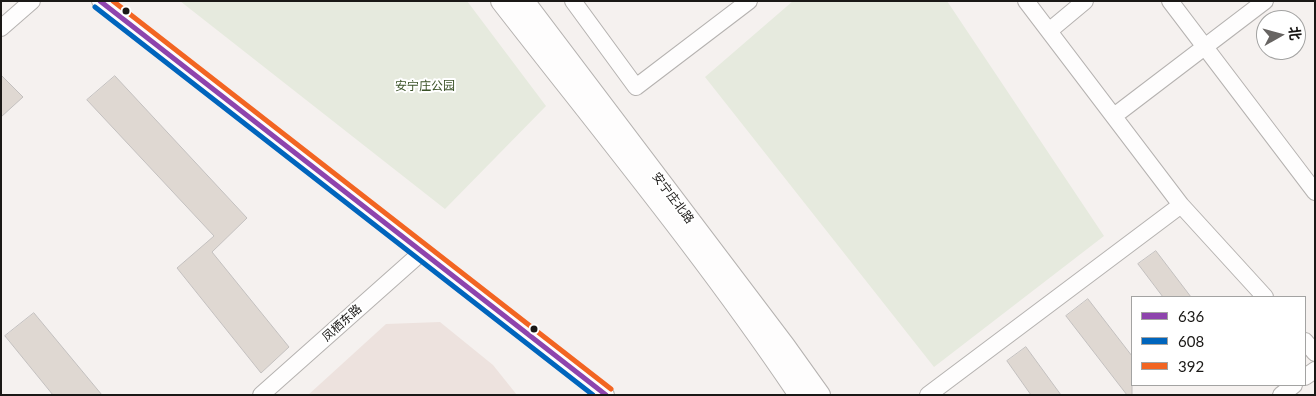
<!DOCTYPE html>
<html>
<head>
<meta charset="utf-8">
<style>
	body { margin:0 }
	#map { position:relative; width:1316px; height:396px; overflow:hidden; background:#f5f1ef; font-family:Lato,"Noto Sans SC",sans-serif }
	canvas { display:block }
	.frame { position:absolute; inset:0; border:2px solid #1a1816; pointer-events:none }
	.legend { position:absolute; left:1131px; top:296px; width:175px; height:90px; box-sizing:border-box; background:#fff; border:1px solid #a3a3a2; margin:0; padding:6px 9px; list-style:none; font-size:15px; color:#1a1816 }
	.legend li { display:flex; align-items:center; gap:10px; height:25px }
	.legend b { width:25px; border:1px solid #a3a3a2 }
	.north { position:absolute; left:1256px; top:10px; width:50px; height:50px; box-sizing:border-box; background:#fff; border:1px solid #a3a3a2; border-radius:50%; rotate:83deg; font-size:14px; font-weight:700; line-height:20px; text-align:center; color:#1a1816 }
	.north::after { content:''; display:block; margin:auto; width:18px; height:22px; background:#676462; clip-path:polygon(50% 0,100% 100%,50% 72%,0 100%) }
</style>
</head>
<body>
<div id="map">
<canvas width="1316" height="396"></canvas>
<div class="frame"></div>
<ul class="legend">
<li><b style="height:6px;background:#8e44ad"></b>636</li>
<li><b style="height:6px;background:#0065bd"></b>608</li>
<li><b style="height:6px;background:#f26522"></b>392</li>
</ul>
<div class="north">北</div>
</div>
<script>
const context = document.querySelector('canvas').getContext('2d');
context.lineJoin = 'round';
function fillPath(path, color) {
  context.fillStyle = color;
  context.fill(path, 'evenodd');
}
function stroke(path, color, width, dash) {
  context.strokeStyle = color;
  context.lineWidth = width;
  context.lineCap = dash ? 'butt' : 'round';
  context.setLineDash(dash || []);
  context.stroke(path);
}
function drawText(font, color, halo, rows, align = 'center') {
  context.font = font + ' Lato,"Noto Sans SC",sans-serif';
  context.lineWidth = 4;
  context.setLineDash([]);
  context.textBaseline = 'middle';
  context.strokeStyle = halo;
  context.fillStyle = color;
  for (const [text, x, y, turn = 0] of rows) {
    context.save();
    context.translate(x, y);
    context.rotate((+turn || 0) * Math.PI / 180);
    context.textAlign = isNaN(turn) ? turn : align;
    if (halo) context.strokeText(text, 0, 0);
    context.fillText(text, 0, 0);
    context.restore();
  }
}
const built = new Path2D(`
	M 440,322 L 493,365 L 517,395 L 308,395 L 386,324 Z`);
const green = new Path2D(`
	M 180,1 L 467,1 L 546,106 L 445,209 Z
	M 793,1 L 947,1 L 1104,236 L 934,367 L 705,77 Z`);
const building = new Path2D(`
	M 1,75 L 23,97 L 1,117 Z
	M 115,76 L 247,218 L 212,252 L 289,347 L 261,373 L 177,268 L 214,236 L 87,100 Z
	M 1156,251 L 1191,297 L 1163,297 L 1138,264 Z
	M 1088,299 L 1132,356 L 1132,395 L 1127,395 L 1066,316 Z
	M 34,313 L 102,395 L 53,395 L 5,336 Z
	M 1026,347 L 1061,395 L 1031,395 L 1007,361 Z`);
const minor = new Path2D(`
	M 100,1 L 606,395
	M 573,1 L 636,87 L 749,1
	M 1026,1 L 1181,205 L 1265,297
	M 1170,1 L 1315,192
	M 1,28 L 32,1
	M 1049,31 L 1085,1
	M 1114,116 L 1265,1
	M 1305,341 L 1315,353
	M 1305,377 L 1315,370
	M 261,395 L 422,252
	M 928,395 L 1181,205
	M 1281,395 L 1294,385`);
const major = new Path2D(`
	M 501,1 C 602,131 707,258 799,395
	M 524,1 L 785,346 L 820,395`);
const bus1 = new Path2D(`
	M 100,1 L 606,395`);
const bus2 = new Path2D(`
	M 95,7 L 593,395`);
const bus3 = new Path2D(`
	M 113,1 L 611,389`);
const markers = [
	[126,11,4.5,"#1a1816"],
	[534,329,4.5,"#1a1816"]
];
const parkNames = [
	["安宁庄公园",425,86]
];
const streetNames = [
	["安宁庄北路",673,198,53],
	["凤栖东路",342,323,-42]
];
fillPath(built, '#ede2de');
fillPath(green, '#e6eade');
fillPath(building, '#dfd8d2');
stroke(building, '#c3c0bf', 1);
stroke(minor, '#b5b2b0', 18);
stroke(major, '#b5b2b0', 22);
stroke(minor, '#fefdfd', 16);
stroke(major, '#fefdfd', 20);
stroke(bus1, '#8e44ad', 5);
stroke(bus2, '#0065bd', 5);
stroke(bus3, '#f26522', 5);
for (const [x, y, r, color] of markers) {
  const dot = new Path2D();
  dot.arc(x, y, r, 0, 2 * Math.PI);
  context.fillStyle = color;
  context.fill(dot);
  stroke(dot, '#fff', 2);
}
drawText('12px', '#395126', '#fff', parkNames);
drawText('12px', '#1a1816', '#fff', streetNames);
</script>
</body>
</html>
